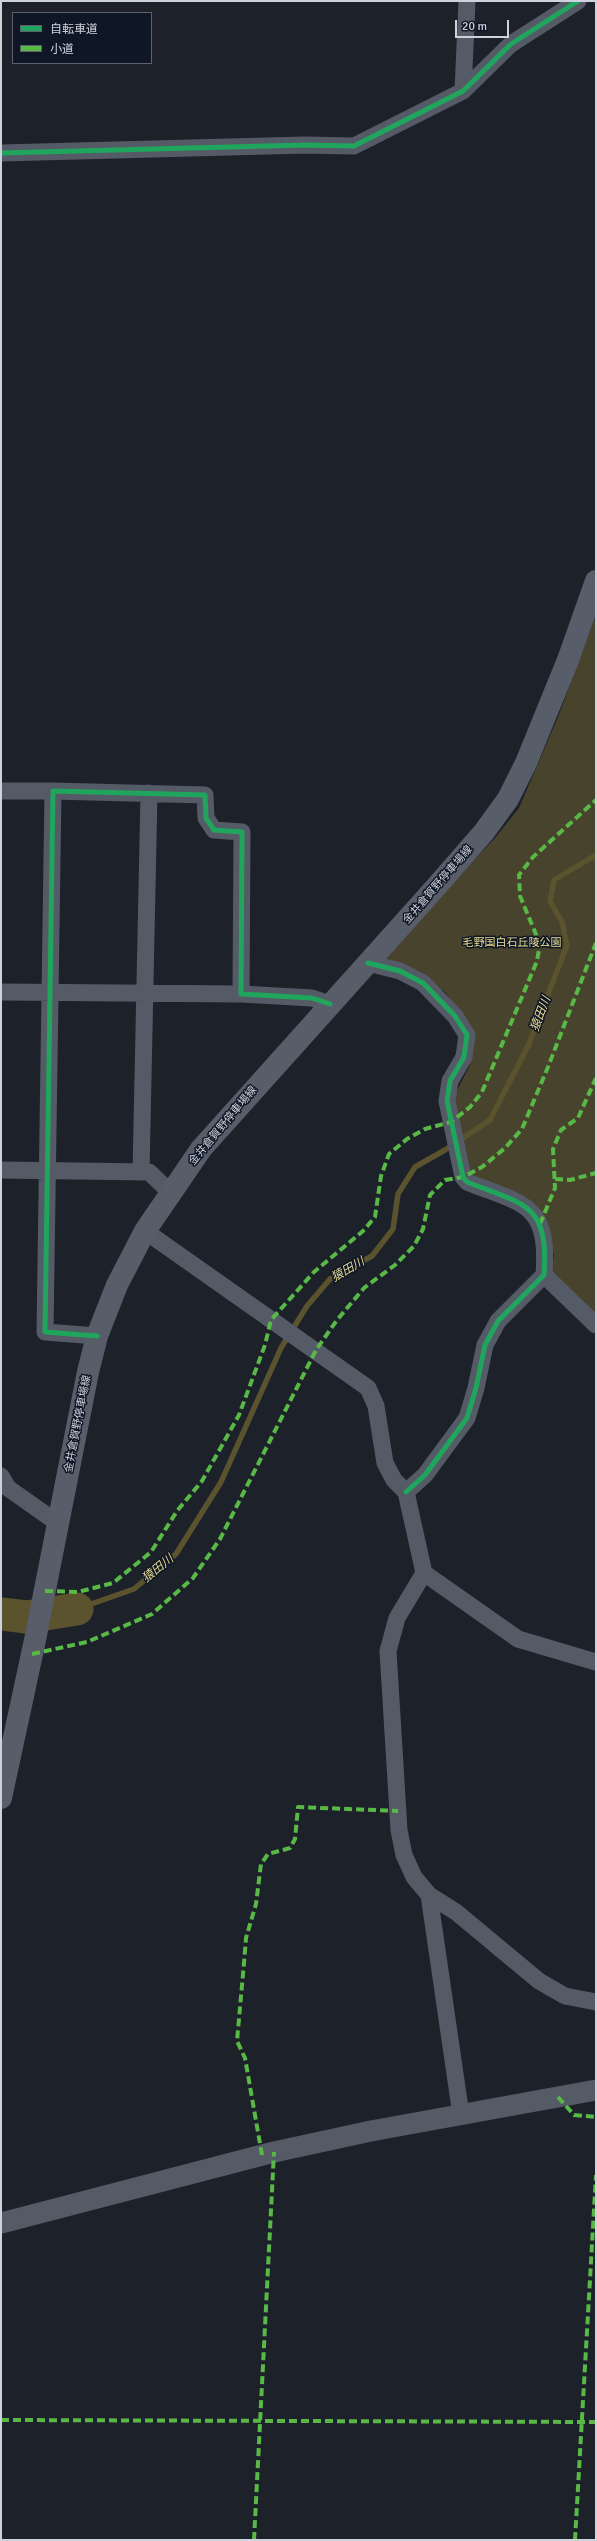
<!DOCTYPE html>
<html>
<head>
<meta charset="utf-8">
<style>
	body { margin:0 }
	#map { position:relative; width:597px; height:2541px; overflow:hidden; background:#1d212a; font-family:Signika,"Noto Sans JP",sans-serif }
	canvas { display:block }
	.frame { position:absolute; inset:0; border:2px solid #cdd2dc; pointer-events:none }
	.legend { position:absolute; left:12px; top:12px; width:140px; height:52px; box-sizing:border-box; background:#0f1625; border:1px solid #5b616e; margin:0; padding:5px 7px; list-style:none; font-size:12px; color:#cdd2dc }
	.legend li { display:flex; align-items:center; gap:8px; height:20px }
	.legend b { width:20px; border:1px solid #5b616e }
	.scale { position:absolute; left:455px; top:20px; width:54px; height:18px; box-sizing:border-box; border:2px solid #cdd2dc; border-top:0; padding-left:5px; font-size:12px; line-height:14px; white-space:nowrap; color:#cdd2dc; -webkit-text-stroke:3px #0f1625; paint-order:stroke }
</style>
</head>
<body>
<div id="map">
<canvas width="597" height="2541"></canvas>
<div class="frame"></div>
<ul class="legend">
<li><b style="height:5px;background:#20a55d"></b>自転車道</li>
<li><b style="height:5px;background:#58b947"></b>小道</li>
</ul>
<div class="scale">20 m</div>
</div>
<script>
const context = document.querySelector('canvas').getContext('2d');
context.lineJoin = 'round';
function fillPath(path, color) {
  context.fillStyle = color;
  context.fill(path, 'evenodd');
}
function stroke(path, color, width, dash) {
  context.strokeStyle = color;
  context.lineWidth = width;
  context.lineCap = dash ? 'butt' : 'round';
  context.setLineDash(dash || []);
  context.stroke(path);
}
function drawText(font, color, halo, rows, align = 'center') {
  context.font = font + ' Signika,"Noto Sans JP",sans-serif';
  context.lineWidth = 3;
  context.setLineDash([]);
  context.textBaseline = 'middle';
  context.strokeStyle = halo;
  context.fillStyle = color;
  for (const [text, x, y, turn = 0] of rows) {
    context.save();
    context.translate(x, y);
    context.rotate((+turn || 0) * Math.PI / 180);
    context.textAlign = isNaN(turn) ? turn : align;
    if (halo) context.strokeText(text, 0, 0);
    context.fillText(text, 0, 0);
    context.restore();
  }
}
const green = new Path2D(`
	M 596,614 L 596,1318 L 550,1275 L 554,1256 L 546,1224 L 466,1175 L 451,1102 L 470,1065 L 475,1033 L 445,992 L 428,980 L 377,961 L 495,838 L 519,808 L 558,717 Z`);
const stream = new Path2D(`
	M 77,1609 L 134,1589 L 176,1554 L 221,1482 L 281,1348 L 307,1306 L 330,1279 L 372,1256 L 393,1229 L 398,1194 L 415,1167 L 445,1150 L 490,1120 L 529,1044 L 567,945 L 562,922 L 550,901 L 554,880 L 596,855`);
const river = new Path2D(`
	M 1,1614 L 27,1617 L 77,1609`);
const minor = new Path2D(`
	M 463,91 L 467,1
	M 1,153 L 305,145 L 354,146 L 463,91 L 511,44 L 578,1
	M 1,791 L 53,791
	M 368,963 L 400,971 L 423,983 L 455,1016 L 467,1035 L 464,1057 L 450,1081 L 447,1101 L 463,1177 L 467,1182 C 525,1205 549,1203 544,1275 L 498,1321 L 485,1345 L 476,1388 L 467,1418 L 425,1475 L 406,1492
	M 1,992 L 241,994
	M 1,1170 L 149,1172 L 170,1192
	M 141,1172 L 149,793
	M 145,1231 L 368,1388 L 376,1406 L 385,1463 L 394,1480 L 406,1492 L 424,1573 L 518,1639 L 596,1662
	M 544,1275 L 596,1325
	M 97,1336 L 45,1332 L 53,791 L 205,795 L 206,818 L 214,830 L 242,832 L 241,994 L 312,998 L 330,1004
	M 1,1476 L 8,1488 L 59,1524
	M 424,1573 L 397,1618 L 388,1651 L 399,1830 L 404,1855 L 414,1877 L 429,1895 L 456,1912 L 539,1981 L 565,1996 L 596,2002
	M 429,1895 L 461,2115`);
const tertiary = new Path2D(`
	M 1,2223 L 274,2152 L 371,2131 L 596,2090`);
const secondary = new Path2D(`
	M 1,1798 L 35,1640 L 88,1372 L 97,1336 L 117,1285 L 145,1231 L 201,1149 L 436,887 L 484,832 L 508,799 L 526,763 L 568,660 L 596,581`);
const quiet = new Path2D(`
	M 555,1179 L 570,1180 L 596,1173
	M 540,1224 L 555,1188 L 553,1149 L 561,1130 L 578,1118 L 596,1078
	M 45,1591 L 78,1592 L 113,1583 L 151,1552 L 177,1511 L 202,1481 L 239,1415 L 265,1345 L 271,1320 L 314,1272 L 363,1231 L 375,1217 L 381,1176 L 389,1154 L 407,1139 L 425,1129 L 451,1122 L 470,1107 L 482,1092 L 537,961 L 540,944 L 520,896 L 519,875 L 533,857 L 596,800
	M 32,1654 L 87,1642 L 152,1614 L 193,1578 L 220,1539 L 316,1350 L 337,1320 L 364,1288 L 395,1265 L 414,1246 L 423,1229 L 430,1195 L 445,1180 L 463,1177 L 482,1167 L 505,1148 L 522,1129 L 548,1067 L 596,943
	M 558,2097 L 574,2115 L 596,2117
	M 262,2155 L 245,2058 L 237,2041 L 244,1963 L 246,1938 L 256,1904 L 261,1864 L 268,1854 L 290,1848 L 295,1839 L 298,1807 L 398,1811
	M 1,2420 L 596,2422
	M 254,2540 L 274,2152
	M 575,2540 L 596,2175`);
const cycleway = new Path2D(`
	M 1,153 L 305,145 L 354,146 L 463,91 L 511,44 L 578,1
	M 368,963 L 400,971 L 423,983 L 455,1016 L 467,1035 L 464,1057 L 450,1081 L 447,1101 L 463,1177 L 467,1182 C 525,1205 549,1203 544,1275 L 498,1321 L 485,1345 L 476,1388 L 467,1418 L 425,1475 L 406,1492
	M 97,1336 L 45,1332 L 53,791 L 205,795 L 206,818 L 214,830 L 242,832 L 241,994 L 312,998 L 330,1004`);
const streetNames = [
	["金井倉賀野停車場線",438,885,-49],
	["金井倉賀野停車場線",223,1126,-50],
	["金井倉賀野停車場線",78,1424,-79]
];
const parkNames = [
	["毛野国白石丘陵公園",512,943]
];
const waterNames = [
	["猿田川",541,1014,-69],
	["猿田川",348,1270,-30],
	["猿田川",158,1569,-39]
];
fillPath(green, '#47432d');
stroke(stream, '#5a532d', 5.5);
stroke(river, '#5a532d', 33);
stroke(minor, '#555b66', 17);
stroke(tertiary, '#555b66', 21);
stroke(secondary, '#585d6a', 22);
stroke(quiet, '#58b947', 4, [8, 4]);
stroke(cycleway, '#20a55d', 5);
drawText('11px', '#cdd2dc', '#0f1625', streetNames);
drawText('11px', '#e8db92', '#0f1625', parkNames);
drawText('italic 12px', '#e6d990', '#0f1625', waterNames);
</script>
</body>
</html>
